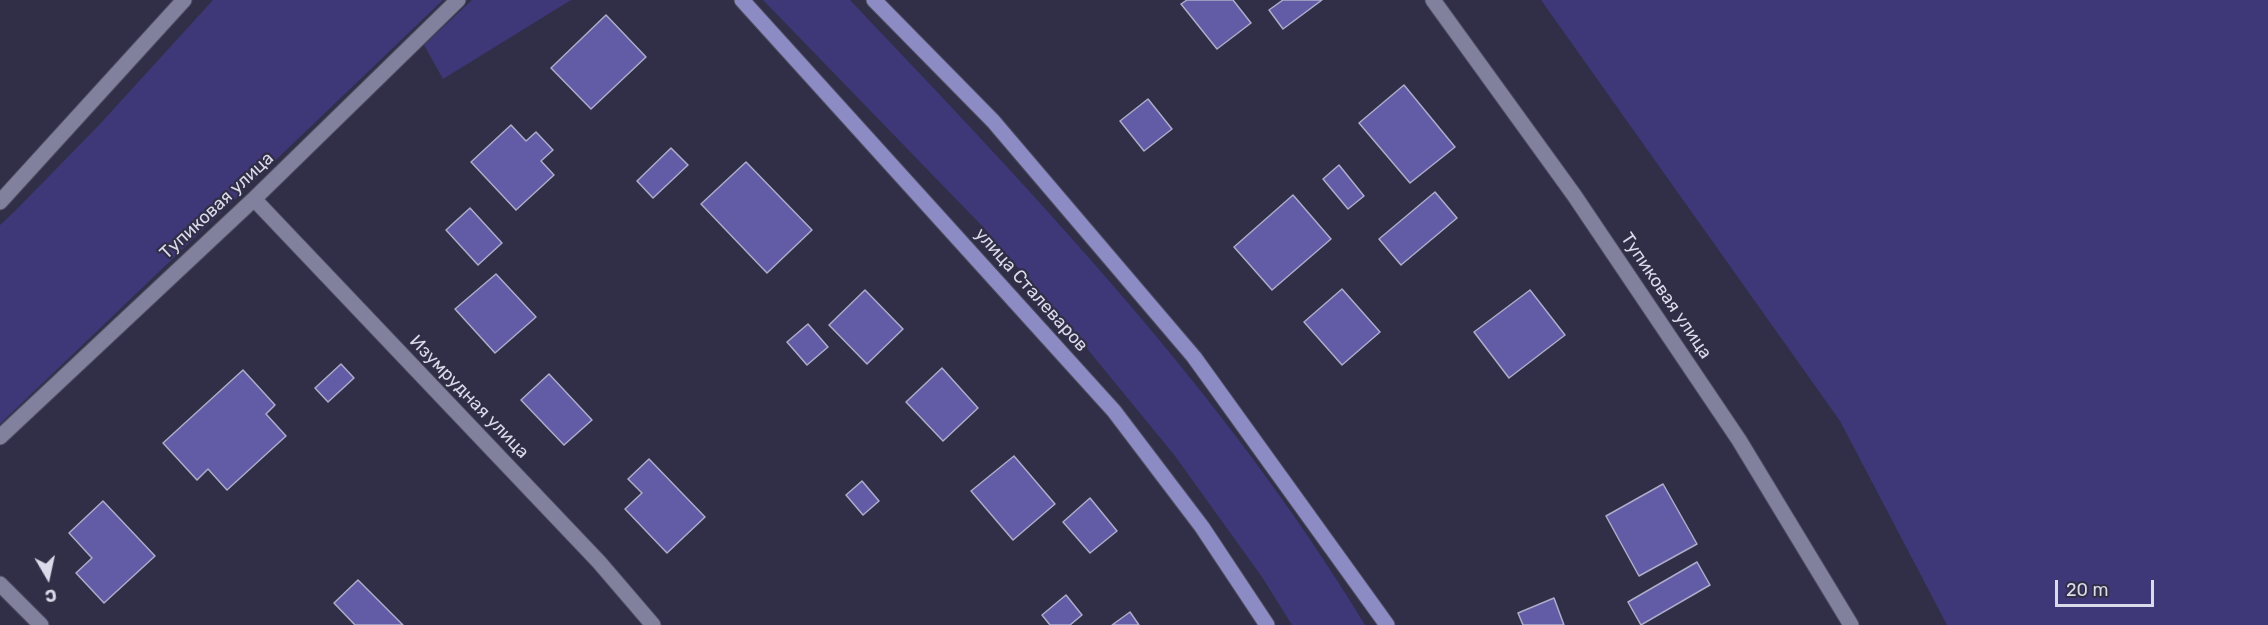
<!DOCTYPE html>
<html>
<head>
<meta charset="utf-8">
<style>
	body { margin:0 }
	#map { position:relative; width:2268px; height:625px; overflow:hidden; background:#302f47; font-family:Rubik,sans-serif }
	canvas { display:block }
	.north { position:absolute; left:18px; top:547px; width:60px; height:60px; -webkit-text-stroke:4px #302f47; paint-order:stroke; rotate:171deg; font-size:16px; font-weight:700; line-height:24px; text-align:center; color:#dadaea }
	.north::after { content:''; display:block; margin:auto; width:21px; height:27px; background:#dadaea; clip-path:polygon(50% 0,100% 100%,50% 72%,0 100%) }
	.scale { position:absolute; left:2055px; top:580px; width:99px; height:27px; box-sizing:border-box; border:3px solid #dadaea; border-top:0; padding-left:8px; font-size:18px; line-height:21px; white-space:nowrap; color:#dadaea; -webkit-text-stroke:4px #302f47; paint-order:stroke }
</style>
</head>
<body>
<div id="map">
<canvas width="2268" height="625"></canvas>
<div class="north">С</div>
<div class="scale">20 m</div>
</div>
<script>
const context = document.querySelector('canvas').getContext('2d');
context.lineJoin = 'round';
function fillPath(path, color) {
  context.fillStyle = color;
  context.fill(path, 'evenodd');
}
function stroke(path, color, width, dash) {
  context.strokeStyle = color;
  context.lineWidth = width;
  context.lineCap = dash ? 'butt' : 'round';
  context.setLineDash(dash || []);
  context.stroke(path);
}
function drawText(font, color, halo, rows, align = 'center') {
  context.font = font + ' Rubik,sans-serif';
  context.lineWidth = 4.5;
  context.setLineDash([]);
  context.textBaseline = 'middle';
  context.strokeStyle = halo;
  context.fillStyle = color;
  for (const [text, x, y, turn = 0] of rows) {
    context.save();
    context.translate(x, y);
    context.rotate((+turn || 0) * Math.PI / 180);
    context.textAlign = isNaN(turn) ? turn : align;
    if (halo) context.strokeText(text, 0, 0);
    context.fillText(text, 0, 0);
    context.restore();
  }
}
const green = new Path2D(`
	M 213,0 L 443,0 L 0,424 L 0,225 L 14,212 L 100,124 Z
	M 472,0 L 571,0 L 443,79 L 424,45 Z
	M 763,0 L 850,0 C 1036,196 1225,393 1365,625 L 1292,625 L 1262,577 L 1175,456 L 1080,340 L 985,229 Z
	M 1541,0 L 2268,0 L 2268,625 L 1947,625 L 1840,421 Z`);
const building = new Path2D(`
	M 1187,0 L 1233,0 L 1251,23 L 1217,49 L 1181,4 Z
	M 1283,0 L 1322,0 L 1283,29 L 1269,10 Z
	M 606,15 L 646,57 L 591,109 L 551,68 Z
	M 1404,85 L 1455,147 L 1410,183 L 1359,123 Z
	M 1148,99 L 1172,129 L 1144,151 L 1120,121 Z
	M 511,125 L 526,141 L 536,132 L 553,150 L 541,161 L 554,175 L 516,210 L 471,162 Z
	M 671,148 L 688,165 L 653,198 L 637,181 Z
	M 746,162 L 812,230 L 767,273 L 701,204 Z
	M 1339,165 L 1364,196 L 1348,209 L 1323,179 Z
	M 1435,192 L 1457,218 L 1401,265 L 1379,239 Z
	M 1293,195 L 1331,239 L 1272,290 L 1234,247 Z
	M 470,208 L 502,243 L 478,265 L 446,230 Z
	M 496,274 L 536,317 L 495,353 L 455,309 Z
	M 1342,289 L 1380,332 L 1342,365 L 1304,322 Z
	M 865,290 L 903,329 L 867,364 L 829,325 Z
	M 1530,290 L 1565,335 L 1509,378 L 1474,332 Z
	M 808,324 L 828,347 L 807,365 L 787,342 Z
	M 341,364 L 354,378 L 328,402 L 315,388 Z
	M 942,368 L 978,408 L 943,441 L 906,402 Z
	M 243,370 L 275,405 L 266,414 L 286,436 L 227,490 L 208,469 L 197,480 L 163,443 Z
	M 549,374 L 592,420 L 564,445 L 521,400 Z
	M 1014,456 L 1055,504 L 1013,540 L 971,491 Z
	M 649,459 L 705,517 L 667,553 L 625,509 L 642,493 L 628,479 Z
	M 862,481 L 879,501 L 863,515 L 846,495 Z
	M 1663,484 L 1697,544 L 1639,576 L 1606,516 Z
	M 1090,498 L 1117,531 L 1090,553 L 1063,522 Z
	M 103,501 L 155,556 L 104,603 L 76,573 L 92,558 L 69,533 Z
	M 1697,562 L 1710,585 L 1641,625 L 1628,602 Z
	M 358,580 L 403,625 L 355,625 L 334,603 Z
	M 1066,595 L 1082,615 L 1070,625 L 1050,625 L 1042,615 Z
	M 1554,598 L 1564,625 L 1523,625 L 1518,613 Z
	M 1130,612 L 1139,625 L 1112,625 Z`);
const minor = new Path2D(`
	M 1433,0 L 1574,195 L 1739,440 L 1851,625
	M 254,199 L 599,562 L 653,625
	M 0,202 L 184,0
	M 0,437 L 254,199 L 458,0
	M 0,584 L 41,625`);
const major = new Path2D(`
	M 742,0 L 1114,411 L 1202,527 L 1267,625
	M 874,0 L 993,121 L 1194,357 L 1387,625`);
const streetNames = [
	["Тупиковая улица",217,206,-43],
	["улица Сталеваров",1031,290,48],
	["Тупиковая улица",1666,296,56],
	["Изумрудная улица",469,397,46]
];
fillPath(green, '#3e3778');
fillPath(building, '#625ca6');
stroke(building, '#adadcb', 1.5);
stroke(minor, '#4e4d62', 17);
stroke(major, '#4e4d62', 17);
stroke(minor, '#81819e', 15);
stroke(major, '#8c8bc4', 15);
drawText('18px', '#dadaea', '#302f47', streetNames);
</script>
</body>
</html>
